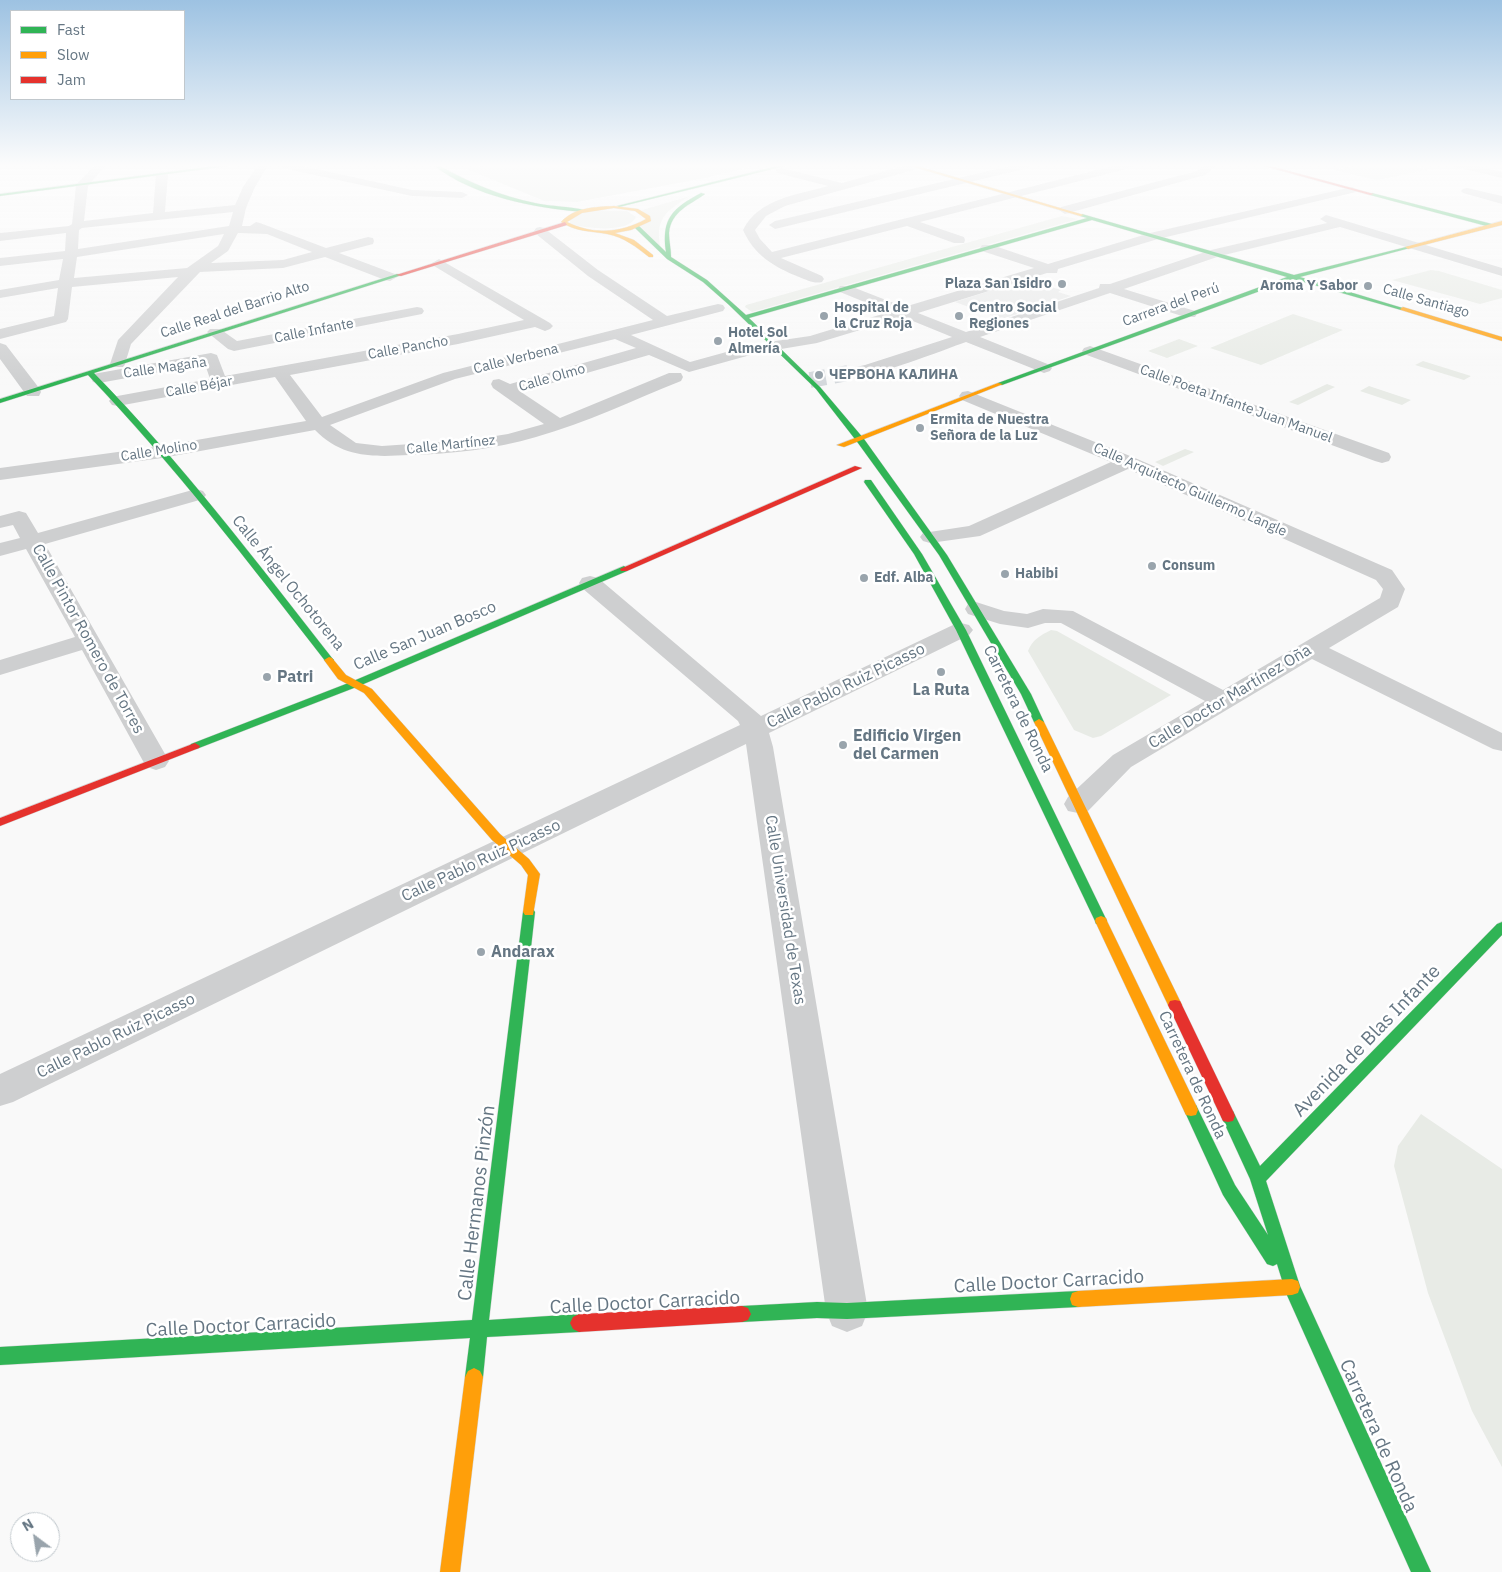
<!DOCTYPE html>
<html>
<head>
<meta charset="utf-8">
<style>
	body { margin:0 }
	#map { position:relative; width:1502px; height:1572px; overflow:hidden; background:#f9f9f9; font-family:"IBM Plex Sans",sans-serif }
	canvas { display:block }
	.legend { position:absolute; left:10px; top:10px; width:175px; height:90px; box-sizing:border-box; background:#fff; border:1px solid #c1c8cd; margin:0; padding:6px 9px; list-style:none; font-size:15px; color:#657683 }
	.legend li { display:flex; align-items:center; gap:10px; height:25px }
	.legend b { width:25px; border:1px solid #c1c8cd }
	.north { position:absolute; left:10px; top:1512px; width:50px; height:50px; box-sizing:border-box; background:#fff; border:1px solid #c1c8cd; border-radius:50%; rotate:329deg; font-size:14px; font-weight:700; line-height:20px; text-align:center; color:#657683 }
	.north::after { content:''; display:block; margin:auto; width:18px; height:22px; background:#99a4ac; clip-path:polygon(50% 0,100% 100%,50% 72%,0 100%) }
</style>
</head>
<body>
<div id="map">
<canvas width="1502" height="1572"></canvas>
<ul class="legend">
<li><b style="height:6px;background:#30b455"></b>Fast</li>
<li><b style="height:6px;background:#ff9f0a"></b>Slow</li>
<li><b style="height:6px;background:#e5322d"></b>Jam</li>
</ul>
<div class="north">N</div>
</div>
<script>
const context = document.querySelector('canvas').getContext('2d');
context.lineJoin = 'round';
function fillPath(path, color) {
  context.fillStyle = color;
  context.fill(path, 'evenodd');
}
function stroke(path, color, width, dash) {
  context.strokeStyle = color;
  context.lineWidth = width;
  context.lineCap = dash ? 'butt' : 'round';
  context.setLineDash(dash || []);
  context.stroke(path);
}
function drawText(font, color, halo, rows, align = 'center') {
  context.font = font + ' "IBM Plex Sans",sans-serif';
  context.lineWidth = 5;
  context.setLineDash([]);
  context.textBaseline = 'middle';
  context.strokeStyle = halo;
  context.fillStyle = color;
  for (const [text, x, y, turn = 0] of rows) {
    context.save();
    context.translate(x, y);
    context.rotate((+turn || 0) * Math.PI / 180);
    context.textAlign = isNaN(turn) ? turn : align;
    if (halo) context.strokeText(text, 0, 0);
    context.fillText(text, 0, 0);
    context.restore();
  }
}
const built = new Path2D(`
	M 1024,280 L 1037,285 L 1041,284 L 1061,290 L 1058,292 L 1071,296 L 1002,319 L 955,302 Z`);
const green = new Path2D(`
	M 488,165 L 758,165 L 705,178 L 577,202 L 544,201 L 467,169 Z
	M 1358,165 L 1413,165 L 1427,170 L 1377,180 L 1334,170 Z
	M 690,196 C 666,211 654,219 661,249 L 637,227 L 648,221 L 642,210 Z
	M 585,210 L 627,211 L 636,217 C 628,234 585,228 570,224 L 570,215 Z
	M 1062,216 L 1078,219 L 752,312 L 745,307 L 746,305 Z
	M 1431,270 L 1439,271 L 1502,290 L 1502,298 L 1480,304 L 1392,280 Z
	M 1293,314 L 1343,330 L 1261,365 L 1210,348 Z
	M 1179,339 L 1198,346 L 1167,358 L 1148,351 Z
	M 1423,361 L 1471,376 L 1464,380 L 1415,365 Z
	M 1327,384 L 1335,387 L 1298,405 L 1289,402 Z
	M 1369,386 L 1411,400 L 1402,405 L 1360,391 Z
	M 1185,449 L 1194,452 L 1163,466 L 1155,462 Z
	M 1051,630 L 1057,631 L 1171,695 L 1101,736 L 1093,738 L 1074,730 L 1028,651 C 1032,640 1041,635 1051,630 Z
	M 1421,1114 L 1502,1169 L 1502,1467 L 1472,1411 L 1428,1293 L 1394,1166 L 1398,1146 Z`);
const streetTunnel = new Path2D(`
	M 810,380 L 848,373`);
const street = new Path2D(`
	M 95,165 L 106,165 L 88,186 L 84,221 L 153,213 L 156,174 L 162,171 L 168,174 L 165,212 L 235,205 L 243,187 L 258,165 L 268,165 L 255,187 L 246,208 L 242,226 L 250,226 L 256,222 L 260,223 L 326,248 L 368,237 L 373,238 L 374,241 L 373,244 L 339,253 L 395,274 L 397,277 L 390,281 L 385,280 L 325,257 L 283,268 L 200,272 L 131,344 L 124,367 L 112,367 L 110,364 L 118,340 L 178,277 L 72,287 L 68,319 L 66,322 L 0,339 L 0,329 L 54,316 L 58,288 L 0,298 L 0,290 L 59,280 L 63,259 L 0,266 L 0,258 L 65,251 L 66,233 L 0,241 L 0,233 L 69,226 L 72,224 L 76,185 ZM 233,212 L 229,226 L 78,249 L 79,230 L 82,228 ZM 238,233 L 267,234 L 312,252 L 283,260 L 211,263 L 228,251 ZM 224,234 L 218,246 L 187,268 L 74,278 L 77,257 Z
	M 278,165 L 298,165 L 412,190 L 462,192 L 468,195 L 462,198 L 412,196 L 283,168 Z
	M 907,165 L 925,165 L 924,167 L 785,206 L 766,216 L 755,230 L 760,239 L 772,252 L 1117,165 L 1135,165 L 1134,167 L 920,222 L 964,237 L 965,240 L 964,243 L 954,243 L 907,226 L 781,258 L 822,276 L 824,279 L 822,282 C 814,284 807,280 799,277 C 774,267 754,255 743,230 C 759,198 797,195 828,186 L 777,173 L 776,171 L 777,169 L 781,168 L 842,183 Z
	M 1014,165 L 1033,165 L 1028,168 L 775,229 L 769,225 L 775,221 Z
	M 1205,165 L 1217,165 L 1205,175 L 1065,214 L 1059,210 L 1061,207 L 1197,171 Z
	M 1455,165 L 1474,165 L 1502,172 L 1502,178 L 1456,167 Z
	M 1352,187 L 1358,190 L 1356,192 L 1158,239 L 1058,269 L 1057,273 L 1047,273 L 918,313 L 966,332 L 1099,288 L 1100,284 L 1110,284 L 1211,250 L 1327,223 L 1320,219 L 1326,215 L 1502,268 L 1502,276 L 1340,227 L 1220,256 L 1124,289 L 1195,311 L 1197,314 L 1195,317 L 1185,317 L 1110,293 L 980,337 L 1050,365 L 1052,368 L 1050,371 L 1044,373 L 966,342 C 940,351 865,382 842,376 L 840,373 L 842,370 L 865,365 L 952,337 L 903,317 L 817,343 L 775,350 L 769,348 L 767,345 L 769,342 L 810,336 L 889,312 L 840,292 L 838,289 L 840,286 L 850,286 L 904,307 L 1034,268 L 982,251 L 980,248 L 982,245 L 992,245 L 1048,264 L 1150,233 Z
	M 1467,188 L 1502,196 L 1502,204 L 1463,193 L 1461,191 L 1463,189 Z
	M 540,227 L 544,228 L 598,270 L 667,316 L 718,304 L 723,305 L 725,308 L 723,311 L 631,335 L 690,362 L 759,343 L 765,345 L 767,348 L 765,351 L 689,372 L 649,355 L 521,392 L 560,418 L 669,373 L 681,373 L 683,377 L 681,381 C 633,400 586,423 536,437 C 495,449 452,454 409,455 C 373,457 342,458 315,430 L 162,458 L 0,480 L 0,468 L 162,446 L 306,421 L 275,377 L 118,406 L 112,405 L 109,401 L 112,397 L 210,379 L 205,364 L 99,383 L 93,382 L 91,378 L 93,374 L 211,353 L 217,355 L 225,376 L 458,334 L 524,320 L 434,266 L 432,263 L 439,259 L 550,323 L 553,326 L 550,329 L 545,331 L 535,327 L 458,344 L 290,375 L 322,417 L 443,373 L 653,320 L 588,276 L 536,234 L 534,231 L 536,228 ZM 615,339 L 636,348 L 510,384 L 499,379 L 493,380 L 491,384 L 493,388 L 544,424 L 508,434 L 470,440 L 382,446 L 356,443 L 330,425 L 455,379 Z
	M 417,307 L 422,308 L 424,311 L 422,314 L 234,351 L 228,349 L 207,332 L 210,329 L 220,329 L 237,341 Z
	M 0,343 L 6,345 L 39,388 L 41,392 L 39,396 L 27,396 L 0,359 Z
	M 1090,346 L 1389,453 L 1391,457 L 1389,461 L 1382,463 L 1375,461 L 1084,354 L 1082,351 L 1084,348 Z
	M 968,391 L 1135,458 L 1392,570 L 1405,589 L 1398,607 L 1329,648 L 1502,733 L 1502,751 L 1493,749 L 1312,659 L 1131,767 L 1088,811 L 1078,813 L 1068,811 L 1064,804 L 1068,797 L 1113,755 L 1205,701 L 1061,623 L 1045,623 L 1028,628 L 1000,624 L 968,614 L 965,609 L 968,604 L 976,602 L 1004,611 L 1027,614 L 1043,609 L 1073,611 L 1223,690 L 1380,598 L 1383,589 L 1376,580 L 1128,469 L 980,536 L 930,543 L 923,541 L 920,537 L 923,533 L 969,526 L 1111,462 L 962,400 L 959,396 L 962,392 Z
	M 196,489 L 203,491 L 206,495 L 203,499 L 45,544 L 169,761 L 165,767 L 156,770 L 147,767 L 143,761 L 82,650 L 0,675 L 0,660 L 75,637 L 26,549 L 0,556 L 0,543 L 20,538 L 13,525 L 0,528 L 0,516 L 19,511 L 26,513 L 38,533 Z
	M 590,576 L 598,578 L 761,716 L 953,625 L 961,623 L 969,625 L 973,630 L 969,635 L 769,733 L 773,747 L 868,1311 L 862,1326 L 847,1332 L 832,1326 L 826,1311 L 746,744 L 13,1102 L 0,1106 L 0,1074 L 740,725 L 738,721 L 582,588 L 579,583 L 582,578 Z`);
const fast = new Path2D(`
	M 223,165 L 236,165 L 0,196 L 0,194 Z
	M 433,165 L 438,165 C 469,182 500,196 535,203 C 547,206 578,207 587,211 L 585,212 C 533,208 475,197 433,165 Z
	M 781,165 L 789,165 L 619,207 L 617,206 Z
	M 701,193 L 705,194 C 690,205 671,211 669,233 C 669,241 671,249 671,257 L 707,280 L 746,315 L 1087,218 L 1080,216 L 1082,214 L 1294,275 L 1410,246 L 1410,248 L 1300,277 L 1406,309 L 1401,310 L 1293,279 L 1002,385 L 998,385 L 998,383 L 1287,277 L 1092,220 L 749,318 L 820,387 L 864,439 L 947,555 L 1031,694 L 1044,722 L 1039,725 L 1034,722 L 1021,694 L 939,555 L 858,443 L 816,389 L 728,304 L 703,282 L 667,259 L 634,227 L 639,226 L 666,252 C 661,218 673,208 701,193 Z
	M 1372,193 L 1492,224 L 1493,225 L 1490,227 L 1370,195 Z
	M 397,274 L 402,275 L 94,373 C 181,462 256,561 332,658 L 334,660 L 332,662 L 326,662 C 250,564 174,465 88,375 L 0,403 L 0,399 Z
	M 865,480 L 871,480 L 922,554 L 966,630 L 1107,921 L 1106,924 L 1096,924 L 1095,921 L 956,630 L 914,554 L 864,482 Z
	M 624,566 L 628,569 L 627,571 L 359,686 L 199,748 L 195,749 L 190,746 L 191,744 L 351,682 Z
	M 529,907 L 533,909 L 535,912 L 489,1320 L 579,1314 L 585,1317 L 588,1323 L 585,1329 L 579,1332 L 487,1337 L 483,1377 L 480,1383 L 474,1386 L 468,1383 L 465,1377 L 470,1338 L 0,1365 L 0,1347 L 472,1320 L 523,912 L 525,909 Z
	M 1502,922 L 1502,935 L 1266,1181 L 1300,1286 L 1431,1572 L 1411,1572 L 1286,1293 L 1277,1264 L 1273,1266 L 1267,1264 L 1223,1195 L 1184,1110 L 1186,1105 L 1191,1104 L 1196,1105 L 1235,1185 L 1268,1235 L 1250,1179 L 1221,1116 L 1223,1111 L 1228,1110 L 1233,1111 L 1260,1166 L 1497,924 Z
	M 1078,1291 L 1084,1293 L 1086,1299 L 1084,1305 L 1078,1307 L 847,1319 L 817,1318 L 742,1322 L 736,1320 L 733,1314 L 736,1308 L 742,1306 L 817,1302 L 847,1303 Z`);
const slow = new Path2D(`
	M 907,165 L 914,165 L 1084,215 L 1080,216 Z
	M 614,206 L 638,209 L 650,216 L 651,221 L 631,230 L 615,233 L 634,240 L 653,255 L 653,257 L 649,257 C 636,247 624,237 607,234 C 591,231 576,232 561,222 C 575,207 595,207 614,206 ZM 614,208 L 635,211 L 646,219 C 621,233 593,235 567,222 L 582,213 Z
	M 1502,221 L 1502,225 L 1408,249 L 1405,247 Z
	M 1403,307 L 1502,337 L 1502,341 L 1401,310 L 1400,309 Z
	M 998,383 L 1003,384 L 844,447 L 837,445 Z
	M 329,657 L 332,658 L 346,675 L 372,689 L 500,834 L 529,859 L 540,874 L 533,915 L 525,915 L 523,912 L 528,875 L 521,865 L 492,840 L 364,693 L 338,679 L 324,660 Z
	M 1039,719 L 1044,722 L 1182,1005 L 1180,1009 L 1175,1010 L 1170,1009 L 1168,1005 L 1034,722 Z
	M 1101,916 L 1106,918 L 1107,921 L 1196,1105 L 1198,1110 L 1196,1115 L 1191,1116 L 1186,1115 L 1095,921 L 1096,918 Z
	M 1292,1279 L 1298,1281 L 1300,1287 L 1298,1293 L 1292,1295 L 1078,1307 L 1072,1305 L 1070,1299 L 1072,1293 L 1078,1291 Z
	M 474,1368 L 480,1371 L 483,1377 L 460,1572 L 440,1572 L 465,1377 L 468,1371 Z`);
const jam = new Path2D(`
	M 1260,165 L 1267,165 L 1374,194 L 1370,195 Z
	M 565,222 L 567,225 L 401,276 L 396,275 Z
	M 855,466 L 862,468 L 627,571 L 621,571 L 620,569 Z
	M 195,743 L 200,746 L 199,748 L 0,826 L 0,818 Z
	M 1175,1000 L 1180,1001 L 1233,1111 L 1235,1116 L 1233,1121 L 1228,1122 L 1223,1121 L 1168,1005 L 1170,1001 Z
	M 742,1306 L 748,1308 L 751,1314 L 748,1320 L 742,1322 L 579,1332 L 573,1329 L 570,1323 L 573,1317 L 579,1314 Z`);
const markers = [
	[1062,284,5,"#99a4ac"],
	[1368,286,5,"#99a4ac"],
	[824,316,5,"#99a4ac"],
	[959,316,5,"#99a4ac"],
	[718,341,5,"#99a4ac"],
	[819,375,5,"#99a4ac"],
	[920,428,5,"#99a4ac"],
	[1152,566,5,"#99a4ac"],
	[1005,574,5,"#99a4ac"],
	[864,578,5,"#99a4ac"],
	[941,672,5,"#99a4ac"],
	[267,677,5,"#99a4ac"],
	[843,745,5,"#99a4ac"],
	[481,952,5,"#99a4ac"]
];
const farPoinames = [
	["Plaza San Isidro",1052,284,"right"],
	["Aroma Y Sabor",1358,286,"right"],
	["Hospital de",834,308],
	["la Cruz Roja",834,324],
	["Centro Social",969,308],
	["Regiones",969,324],
	["Hotel Sol",728,333],
	["Almería",728,349],
	["ЧЕРВOHA KAЛИHA",829,375],
	["Ermita de Nuestra",930,420],
	["Señora de la Luz",930,436],
	["Consum",1162,566],
	["Habibi",1015,574],
	["Edf. Alba",874,578]
];
const farStreetnames = [
	["Calle Santiago",1426,301,16],
	["Carrera del Perú",1171,305,-20],
	["Calle Real del Barrio Alto",235,310,-18],
	["Calle Infante",314,331,-11],
	["Calle Pancho",408,348,-10],
	["Calle Verbena",516,359,-14],
	["Calle Magaña",165,368,-8],
	["Calle Olmo",552,378,-16],
	["Calle Béjar",199,387,-10],
	["Calle Poeta Infante Juan Manuel",1236,404,20],
	["Calle Martínez",451,445,-6],
	["Calle Molino",159,451,-9],
	["Calle Arquitecto Guillermo Langle",1190,490,24]
];
const streetNames = [
	["Calle Ángel Ochotorena",288,583,51],
	["Calle San Juan Bosco",425,636,-23],
	["Calle Pintor Romero de Torres",88,639,61],
	["Calle Pablo Ruiz Picasso",846,686,-26],
	["Calle Doctor Martínez Oña",1230,697,-31],
	["Carretera de Ronda",1018,709,64],
	["Calle Pablo Ruiz Picasso",481,861,-25],
	["Calle Universidad de Texas",785,910,81],
	["Calle Pablo Ruiz Picasso",116,1036,-26],
	["Carretera de Ronda",1192,1075,65]
];
const poiNames = [
	["Patri",277,677],
	["La Ruta",941,690,"center"],
	["Edificio Virgen",853,736],
	["del Carmen",853,754],
	["Andarax",491,952]
];
const nearStreetnames = [
	["Avenida de Blas Infante",1367,1041,-46],
	["Calle Hermanos Pinzón",477,1203,-83],
	["Calle Doctor Carracido",1049,1282,-3],
	["Calle Doctor Carracido",645,1303,-3],
	["Calle Doctor Carracido",241,1326,-3],
	["Carretera de Ronda",1378,1436,66]
];
fillPath(built, '#e8e9e9');
fillPath(green, '#e8ebe6');
stroke(streetTunnel, '#d4d8dc', 16, [16, 8]);
stroke(fast, '#d5d6d7', 1);
stroke(slow, '#d5d6d7', 1);
stroke(jam, '#d5d6d7', 1);
fillPath(street, '#cecfd0');
fillPath(fast, '#30b455');
fillPath(slow, '#ff9f0a');
fillPath(jam, '#e5322d');
const sky = context.createLinearGradient(0, 0, 0, 385);
sky.addColorStop(0, '#9dc2e2');
sky.addColorStop(0.43, '#fcfcfc');
sky.addColorStop(1, '#fcfcfc00');
context.fillStyle = sky;
context.fillRect(0, 0, 1502, 385);
for (const [x, y, r, color] of markers) {
  const dot = new Path2D();
  dot.arc(x, y, r, 0, 2 * Math.PI);
  context.fillStyle = color;
  context.fill(dot);
  stroke(dot, '#fff', 2);
}
drawText('bold 14px', '#657683', '#fff', farPoinames, 'left');
drawText('14px', '#657683', '#fff', farStreetnames);
drawText('16px', '#657683', '#fff', streetNames);
drawText('bold 16px', '#657683', '#fff', poiNames, 'left');
drawText('19px', '#657683', '#fff', nearStreetnames);
</script>
</body>
</html>
